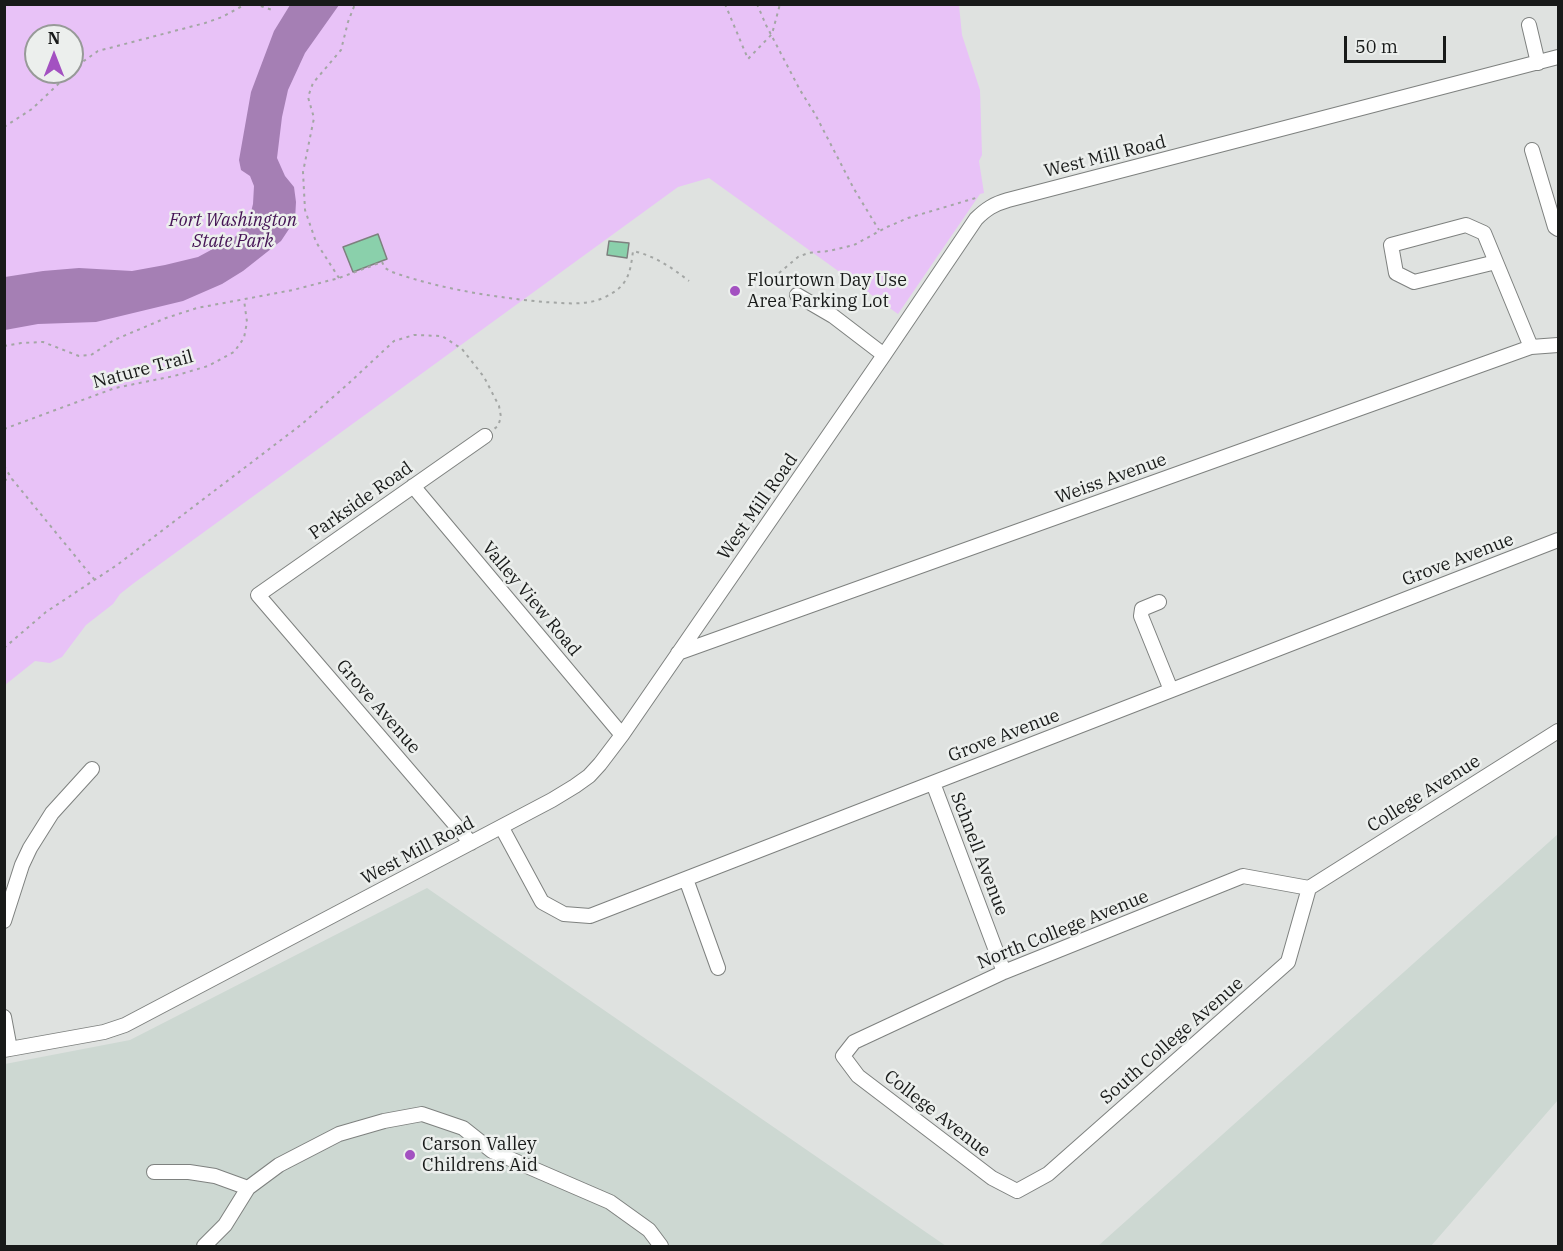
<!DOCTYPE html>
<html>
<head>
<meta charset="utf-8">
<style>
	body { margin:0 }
	#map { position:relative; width:1563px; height:1251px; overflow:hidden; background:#dfe2e0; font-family:"IBM Plex Serif",serif }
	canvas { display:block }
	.frame { position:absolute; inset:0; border:6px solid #181a19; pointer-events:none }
	.north { position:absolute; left:24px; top:24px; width:60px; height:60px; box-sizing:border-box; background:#ecefed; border:2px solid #979a98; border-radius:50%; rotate:0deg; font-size:16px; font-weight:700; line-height:24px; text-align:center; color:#181a19 }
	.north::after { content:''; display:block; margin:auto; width:21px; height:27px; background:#a351c1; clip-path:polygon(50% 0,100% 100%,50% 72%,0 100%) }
	.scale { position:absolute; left:1344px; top:36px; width:102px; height:27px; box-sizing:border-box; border:3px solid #181a19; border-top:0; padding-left:8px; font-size:18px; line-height:21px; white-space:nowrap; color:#181a19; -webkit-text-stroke:4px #ecefed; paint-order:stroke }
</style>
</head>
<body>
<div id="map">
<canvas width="1563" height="1251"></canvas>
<div class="frame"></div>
<div class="north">N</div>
<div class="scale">50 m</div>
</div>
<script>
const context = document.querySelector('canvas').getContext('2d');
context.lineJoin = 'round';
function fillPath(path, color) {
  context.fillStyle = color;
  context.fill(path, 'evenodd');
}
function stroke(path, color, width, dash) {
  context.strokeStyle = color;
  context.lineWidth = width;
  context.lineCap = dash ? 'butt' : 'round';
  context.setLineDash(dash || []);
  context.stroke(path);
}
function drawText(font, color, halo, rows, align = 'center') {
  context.font = font + ' "IBM Plex Serif",serif';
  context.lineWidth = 5;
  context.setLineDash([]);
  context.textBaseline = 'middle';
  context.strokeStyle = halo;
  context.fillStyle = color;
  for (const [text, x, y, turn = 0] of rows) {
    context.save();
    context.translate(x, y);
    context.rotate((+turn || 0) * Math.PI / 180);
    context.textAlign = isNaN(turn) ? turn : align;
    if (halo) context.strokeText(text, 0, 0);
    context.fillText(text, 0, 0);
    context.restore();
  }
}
const built = new Path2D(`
	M 1558,834 L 1558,1100 L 1431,1246 L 1098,1246 Z
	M 427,888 L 946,1246 L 5,1246 L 5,1064 L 130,1040 Z`);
const green = new Path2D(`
	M 5,5 L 959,5 L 962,35 L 980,90 L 982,155 L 979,161 L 984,193 L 980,194 L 898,314 L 709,178 L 678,187 L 134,583 L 120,594 L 113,604 L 86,625 L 62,657 L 50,663 L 35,661 L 5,685 ZM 36,36 L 72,36 L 72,72 L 36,72 Z`);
const water = new Path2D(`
	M 290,5 L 339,5 L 305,53 L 288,90 L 282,117 L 277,158 L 285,176 L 294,187 L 296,202 L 295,220 L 281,241 L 243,271 L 222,284 L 183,301 L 96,322 L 38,324 L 5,330 L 5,277 L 43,271 L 79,268 L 132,271 L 165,265 L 198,257 L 235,237 L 249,220 L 253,204 L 254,186 L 250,176 L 241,170 L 239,160 L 251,92 L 274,31 Z`);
const building = new Path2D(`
	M 378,234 L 387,259 L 353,272 L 343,247 Z
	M 609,241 L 629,243 L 627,258 L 607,255 Z`);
const path = new Path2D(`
	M 725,4 L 748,59 L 772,34 L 780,4
	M 757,4 L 766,25 L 800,90 L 815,114 L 854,189 L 879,230
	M 246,5 L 258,5 L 275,11
	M 72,61 L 81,63
	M 72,71 L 81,63 L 98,51 L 205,23 L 222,17 L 246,4
	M 4,127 L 32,109 L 71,72
	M 779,273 L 798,257 L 808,253 L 829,251 L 854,245 L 887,227 L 908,218 L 979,197
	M 339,278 L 316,242 L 305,210 L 303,172 L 314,118 L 308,97 L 313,83 L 341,50 L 348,22 L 355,4
	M 4,346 L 21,343 L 43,342 L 79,356 L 91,355 L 114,340 L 166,318 L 197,308 L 293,290 L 339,278 L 382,262 L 385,268 L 392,272 C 441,289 492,297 544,302 C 563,303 586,306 603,298 C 627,287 630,276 633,251 C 655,256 671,267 689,281
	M 4,429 L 115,388 L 174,376 L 208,366 L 234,352 L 244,338 L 247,322 L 244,300
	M 4,466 L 12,479 L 94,579
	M 4,480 L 12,479
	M 4,648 L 46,612 L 117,565 L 302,424 L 348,384 L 394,341 L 414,335 L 442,336 L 462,349 L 484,377 L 499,406 L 501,417 L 498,426 L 494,429`);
const minor = new Path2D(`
	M 1529,25 L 1538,63
	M 1532,150 L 1555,227 L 1558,229
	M 1496,262 L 1414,282 L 1396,273 L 1391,245 L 1466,225 L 1484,233 L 1531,347
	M 797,295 L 833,316 L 884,355
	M 413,486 L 622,735
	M 1159,602 L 1142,609 L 1141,616 L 1171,690
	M 678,653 L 1531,347 L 1558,345
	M 933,783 L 1004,972
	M 502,828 L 542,902 L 564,914 L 590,916 L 1558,540
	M 471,843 L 258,595 L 485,436
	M 1243,876 L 1309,888 L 1288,962 L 1048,1174 L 1017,1191 L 992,1178 L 858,1076 L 843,1056 L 854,1042 L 1004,972 Z
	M 686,879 L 718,968
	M 1309,888 L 1558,731
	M 4,921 L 22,865 L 30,848 L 52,813 L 92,769
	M 4,1017 L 10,1049
	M 4,1050 L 104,1032 L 125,1025 L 552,800 L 575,786 L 589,776 L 600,764 L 622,735 L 884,355 L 976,219 C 986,209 994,204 1008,200 L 1558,57
	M 154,1172 L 189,1172 L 215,1176 L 248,1188
	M 204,1246 L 225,1225 L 248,1188 L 279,1165 L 339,1134 L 384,1121 L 422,1114 L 463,1128 L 492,1151 L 610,1202 L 649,1230 L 661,1246`);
const markers = [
	[735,291,6,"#a351c1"],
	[410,1155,6,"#a351c1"]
];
const streetNames = [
	["West Mill Road",1105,157,-14],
	["Nature Trail",143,370,-15],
	["Weiss Avenue",1111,479,-20],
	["Parkside Road",361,501,-35],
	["West Mill Road",758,507,-55],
	["Grove Avenue",1458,560,-21],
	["Valley View Road",531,599,50],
	["Grove Avenue",378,707,49],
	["Grove Avenue",1004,736,-21],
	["College Avenue",1424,794,-32],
	["West Mill Road",418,851,-28],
	["Schnell Avenue",979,854,69],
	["North College Avenue",1063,930,-22],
	["South College Avenue",1172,1041,-41],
	["College Avenue",937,1114,38]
];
const parkNames = [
	["Fort Washington",233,221],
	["State Park",233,242]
];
const poiNames = [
	["Flourtown Day Use",747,281],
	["Area Parking Lot",747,302],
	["Carson Valley",422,1145],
	["Childrens Aid",422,1166]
];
fillPath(built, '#cdd8d2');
fillPath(green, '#e8c2f7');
fillPath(water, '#a57fb4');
fillPath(building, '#8ad0ab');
stroke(building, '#7d807e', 1.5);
stroke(minor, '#7e817f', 16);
stroke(path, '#a3a6a4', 2, [3, 4.5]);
stroke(minor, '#fff', 14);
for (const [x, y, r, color] of markers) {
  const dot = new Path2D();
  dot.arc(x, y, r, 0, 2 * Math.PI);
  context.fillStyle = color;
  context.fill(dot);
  stroke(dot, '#ecefed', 2);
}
drawText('18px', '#181a19', '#ecefed', streetNames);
drawText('italic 18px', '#441354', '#ecefed', parkNames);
drawText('18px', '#181a19', '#ecefed', poiNames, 'left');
</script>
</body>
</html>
